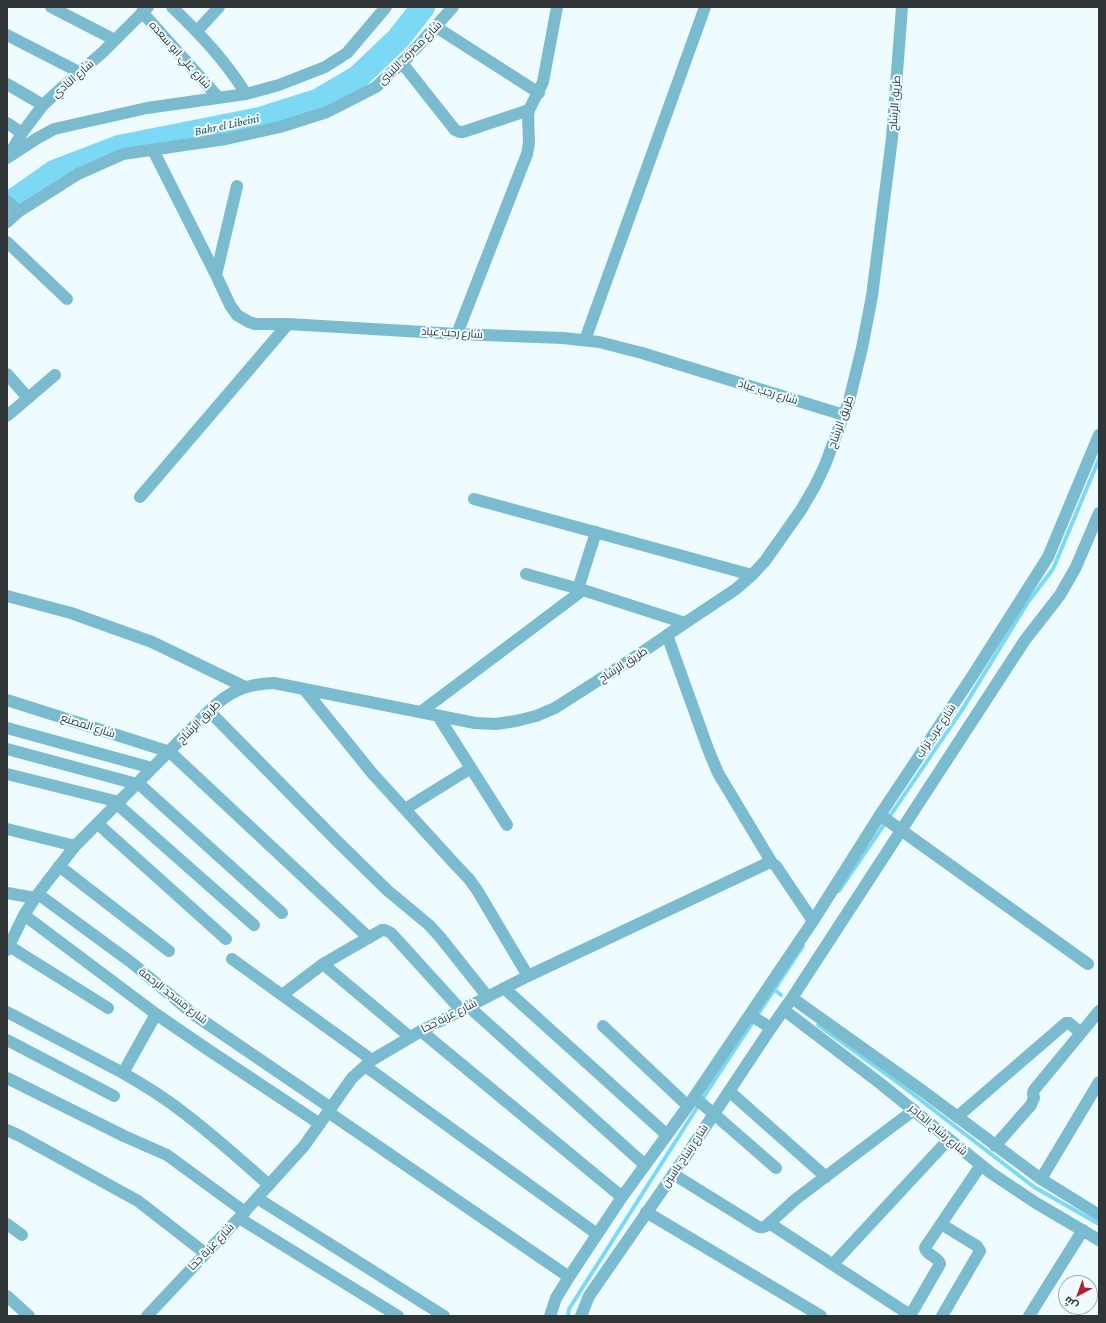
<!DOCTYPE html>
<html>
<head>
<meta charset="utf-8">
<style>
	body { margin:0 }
	#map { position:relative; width:1106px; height:1323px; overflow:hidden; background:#eefbff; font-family:"Crimson Pro",Cairo,serif }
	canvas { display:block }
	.frame { position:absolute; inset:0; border:8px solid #303638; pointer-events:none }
	.north { position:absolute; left:1058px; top:1275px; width:40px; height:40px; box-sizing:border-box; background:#eefbff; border:1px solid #a2acaf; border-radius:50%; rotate:221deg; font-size:11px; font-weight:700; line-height:16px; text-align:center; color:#303638 }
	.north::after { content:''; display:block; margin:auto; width:14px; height:18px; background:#b4222d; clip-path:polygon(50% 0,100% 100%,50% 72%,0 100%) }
</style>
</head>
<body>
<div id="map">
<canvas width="1106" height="1323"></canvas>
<div class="frame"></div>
<div class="north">ش</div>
</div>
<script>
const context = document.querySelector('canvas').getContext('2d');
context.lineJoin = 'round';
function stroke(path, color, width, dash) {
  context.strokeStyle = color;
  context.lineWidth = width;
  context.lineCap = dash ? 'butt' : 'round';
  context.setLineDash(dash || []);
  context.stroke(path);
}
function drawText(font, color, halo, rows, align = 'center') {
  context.font = font + ' "Crimson Pro",Cairo,serif';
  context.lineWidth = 4;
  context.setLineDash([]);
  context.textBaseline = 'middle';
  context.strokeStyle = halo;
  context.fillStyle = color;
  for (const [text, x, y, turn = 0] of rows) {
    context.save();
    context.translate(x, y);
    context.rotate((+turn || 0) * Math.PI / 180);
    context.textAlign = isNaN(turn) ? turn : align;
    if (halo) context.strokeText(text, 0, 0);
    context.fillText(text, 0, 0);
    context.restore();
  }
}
const stream = new Path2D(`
	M 839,891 L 962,710 L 1028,602 L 1053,569 L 1099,459
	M 775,990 L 781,995
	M 818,1025 L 901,1085 L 1034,1187 L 1099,1224
	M 568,1316 L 569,1309 L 714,1081 L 803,946`);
const river = new Path2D(`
	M 7,205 L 54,172 L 119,147 L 260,119 L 317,101 L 358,77 L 398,39 L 423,7`);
const minor = new Path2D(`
	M 51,7 L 115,40
	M 172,7 C 200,34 225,60 246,94
	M 142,12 L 218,97
	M 436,27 L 539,93
	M 197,31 L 219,7
	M 7,35 L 79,72
	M 402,63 L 455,130 L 460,132 L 463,132 L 529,110
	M 7,84 L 43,105
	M 7,123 L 22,133
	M 153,150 L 216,275 L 230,305 L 237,315 L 249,322 L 255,324 L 288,324 L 457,334 L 563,338 L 599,342 L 642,353 L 844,415
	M 8,157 L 22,133 L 43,105 L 65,85 L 103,52 L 148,7
	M 7,158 L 36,139 L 54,129 L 147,108 L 246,94 L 279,85 L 325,67 L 347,53 L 386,7
	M 7,201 L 18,212
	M 7,222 L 18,212 L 78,174 L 123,154 L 226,139 L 280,127 L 327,112 L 376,87 L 408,57 L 453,7
	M 7,242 L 67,299
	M 216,275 L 237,186
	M 457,334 L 527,154 L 529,143 L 528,116 L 529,110 L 543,82 L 557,7
	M 585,340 L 705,7
	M 7,374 L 28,398
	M 7,416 L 55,375
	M 140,497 L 288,324
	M 474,499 L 752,575
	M 526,574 L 583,590 L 685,623
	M 578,589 L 596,532
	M 7,596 L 71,613 L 152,642 L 245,687
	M 667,635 L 708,749 L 718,773 L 772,863
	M 304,689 L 372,773 L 452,861 L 469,879 L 477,890 L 528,976
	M 7,700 L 170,752 L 369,938
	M 209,711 L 336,840 L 387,890 L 429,925 L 440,937 L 487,996
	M 422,711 L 583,590
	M 438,716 L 507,825
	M 7,728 L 152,768
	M 7,749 L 137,784
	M 7,774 L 119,802
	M 138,783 L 282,913
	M 117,804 L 254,925
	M 405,809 L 471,768
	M 880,815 L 1088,964
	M 98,824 L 226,939
	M 7,829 L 75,846
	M 59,866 L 169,951
	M 7,893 L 35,898
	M 38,894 L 132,963 L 193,1014 L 331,1108
	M 24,915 L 156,1014 L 204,1047 L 320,1124
	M 9,946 L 108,1008
	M 7,950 L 24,915 L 35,898 L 47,882 L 75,846 L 209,711 C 229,691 246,684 274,683 L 475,723 L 496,724 L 516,721 L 536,716 L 555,708 L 641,653 L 685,623 L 736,589 L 752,575 L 765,561 L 801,510 L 815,486 L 825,465 L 849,401 L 862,348 L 872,296 L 892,138 L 902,7
	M 232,959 L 372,1060
	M 323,964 L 410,1037
	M 504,988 L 667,1135
	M 282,995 L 323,964 L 382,930 L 385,930 L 391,933 L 461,1010
	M 792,998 L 920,1089 L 1041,1179 L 1099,1215
	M 468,1006 L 645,1165
	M 784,1010 L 881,1084 L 991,1173 L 1036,1203 L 1099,1240
	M 7,1012 L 123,1073 L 156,1014
	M 750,1015 L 771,1028
	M 603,1026 L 688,1106
	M 421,1031 L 622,1197
	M 7,1040 L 114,1096
	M 365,1066 L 597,1234
	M 123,1073 C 144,1085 165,1098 184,1113 C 214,1136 241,1160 269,1185
	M 7,1078 L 124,1136 L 167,1155 L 245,1212
	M 729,1091 L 826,1177
	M 694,1097 L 714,1114 L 776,1168
	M 328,1112 L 569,1277
	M 957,1117 L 1066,1023 L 1069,1023 L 1081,1033 L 1099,1011
	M 7,1130 L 20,1136 L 138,1201 L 205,1253
	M 995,1146 L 1031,1105 L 1034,1098 L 1033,1093 L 1034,1090 L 1081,1033
	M 673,1174 L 757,1226 C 760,1228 762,1228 766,1226 L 796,1199 L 914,1110
	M 1041,1179 L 1099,1082
	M 257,1198 L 444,1316
	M 646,1212 L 821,1316
	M 239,1218 L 398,1316
	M 769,1223 L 910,1315
	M 7,1224 L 22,1235
	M 941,1224 L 977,1246 L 980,1251 L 942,1316
	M 833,1264 L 949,1139
	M 7,1296 L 29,1316
	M 147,1316 L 239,1218 L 304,1146 L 352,1078 L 372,1060 L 421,1031 L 528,976 L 768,863 L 772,863 L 776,866 L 813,921
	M 550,1316 L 556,1298 L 569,1277 L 622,1197 L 688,1106 L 813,921 L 880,815 L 973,675 L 1048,557 L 1099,435
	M 581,1316 L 589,1296 L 690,1150 L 771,1028 L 792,998 L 1025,640 L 1060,595 L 1076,567 L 1099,513
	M 910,1316 L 940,1264 C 938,1256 927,1256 925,1248 L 926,1246 L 981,1165
	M 1029,1316 L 1083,1230`);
const streetNames = [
	["شارع مصرف اللبينى",410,53,-45],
	["شارع علي ابو سعده",180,55,48],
	["شارع النادي",73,79,-41],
	["طريق الرشاح",895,103,-86],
	["شارع رجب عياد",452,333,3],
	["شارع رجب عياد",768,392,17],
	["طريق الرشاح",841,422,-70],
	["طريق الرشاح",623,665,-33],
	["طريق الرشاح",199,722,-45],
	["شارع المصنع",88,726,18],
	["شارع عرب تراب",936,731,-56],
	["شارع مسجد الرحمة",173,996,38],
	["شارع عزبة جحا",449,1016,-27],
	["شارع رشاح الحاجر",938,1130,40],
	["شارع رشاح ياسين",685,1156,-56],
	["شارع عزبة جحا",211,1247,-46]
];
const waterNames = [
	["Bahr el Libeini",227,125,-12]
];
stroke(stream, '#7bd9f6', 4);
stroke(river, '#7bd9f6', 24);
stroke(minor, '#7bbbcf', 12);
drawText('11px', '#303638', '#eefbff', streetNames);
drawText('italic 12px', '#244e5b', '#eefbff', waterNames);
</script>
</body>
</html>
